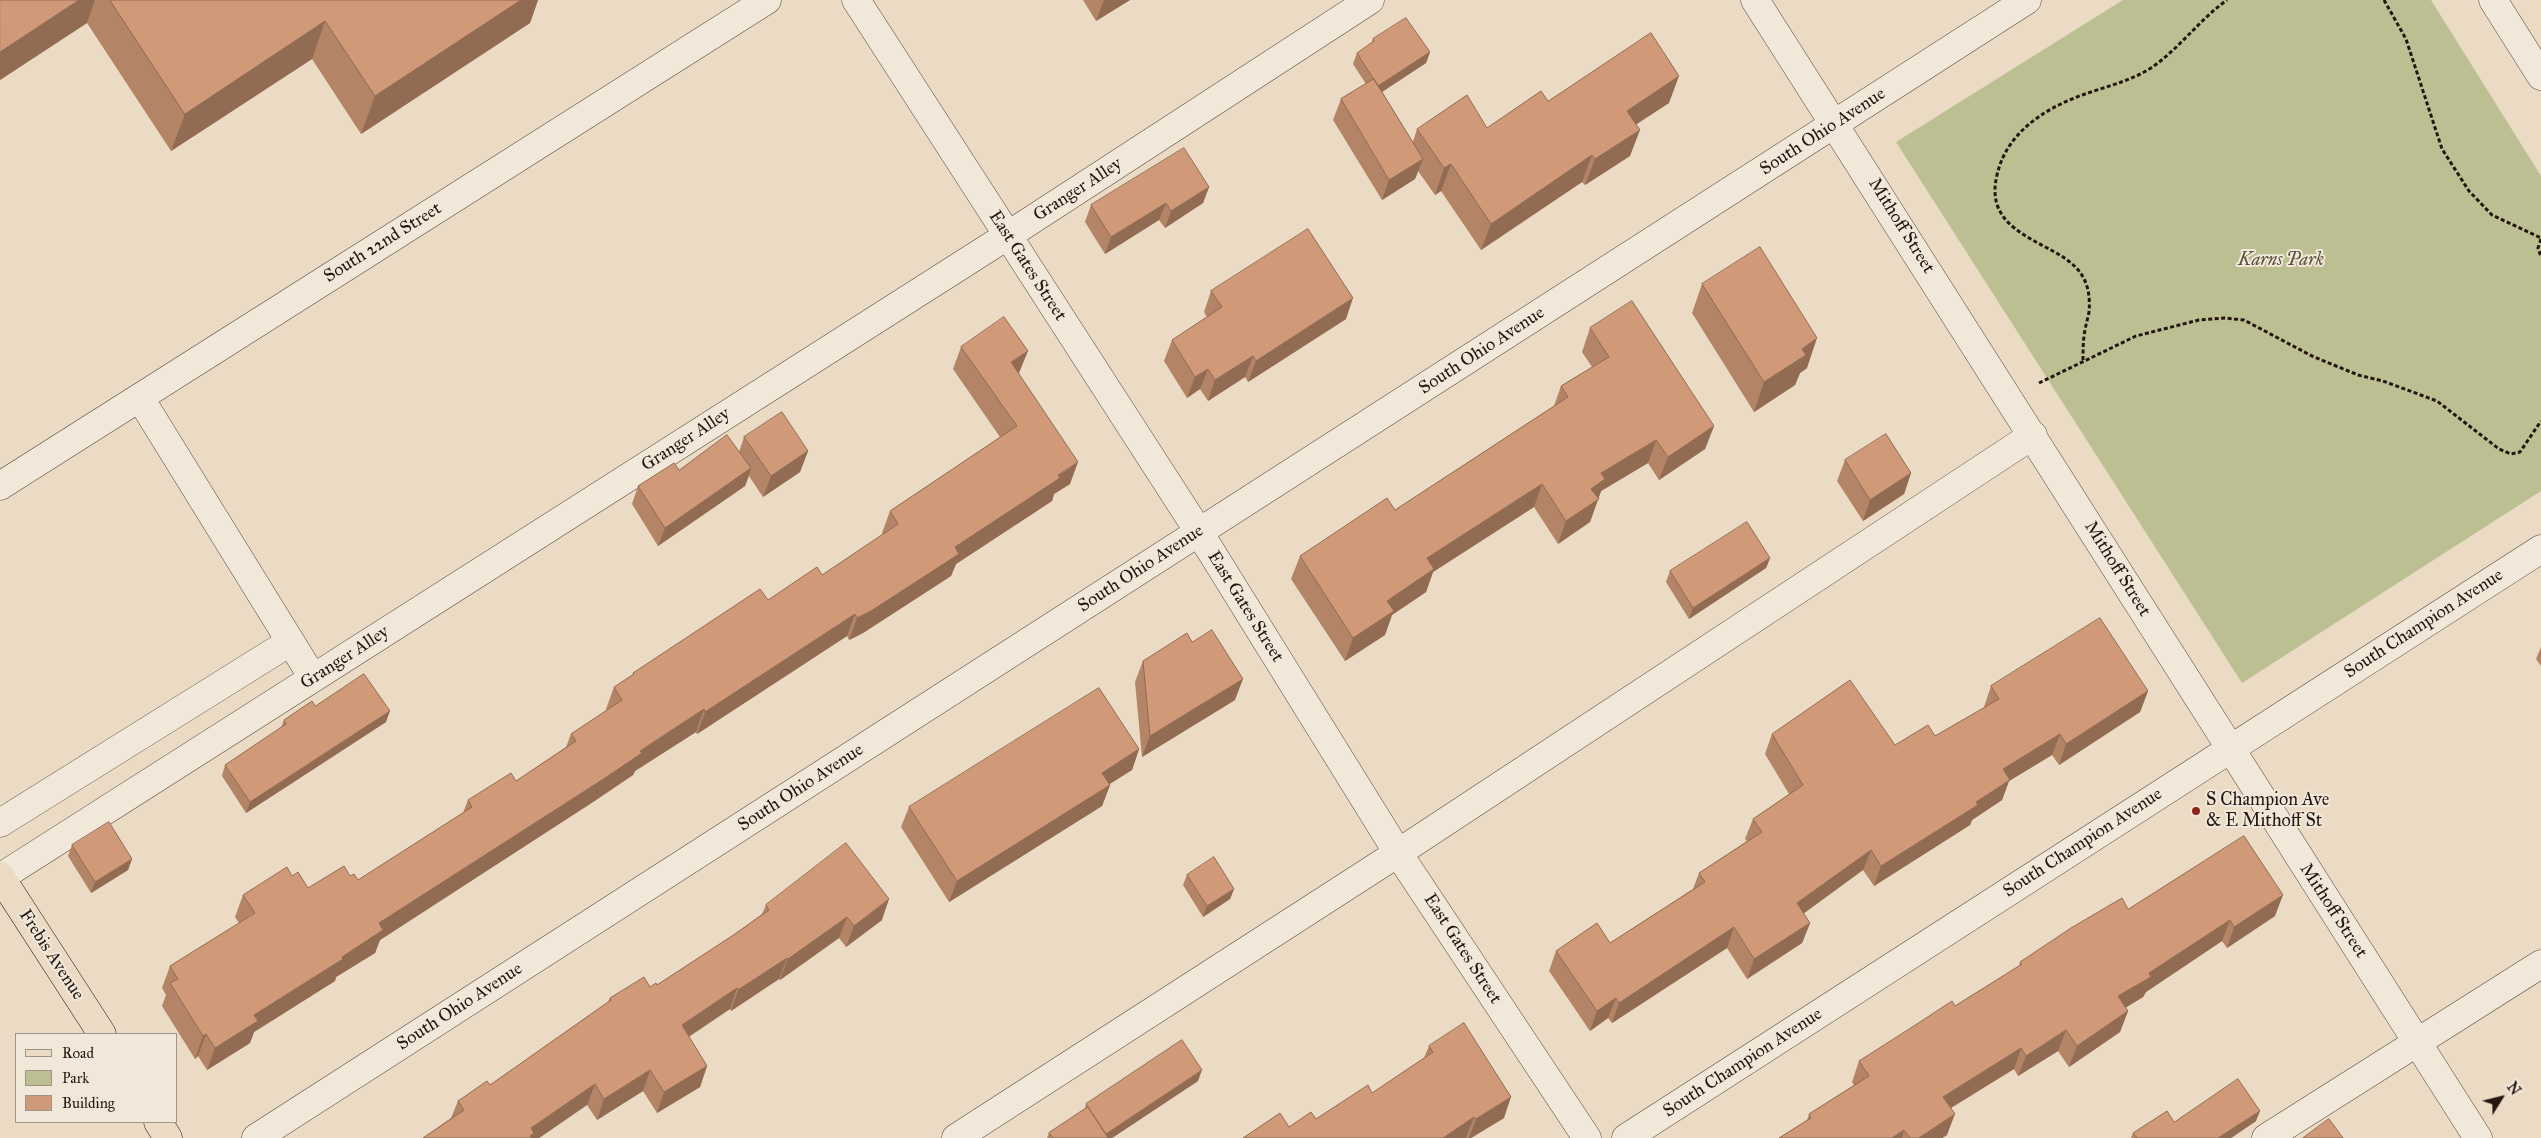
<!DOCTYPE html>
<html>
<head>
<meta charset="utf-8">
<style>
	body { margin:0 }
	#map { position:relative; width:2541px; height:1138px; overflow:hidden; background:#ebdbc4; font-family:"IM FELL Great Primer",serif }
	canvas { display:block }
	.legend { position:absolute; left:15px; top:1033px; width:162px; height:90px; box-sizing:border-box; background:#f2e8d9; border:1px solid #a09489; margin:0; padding:6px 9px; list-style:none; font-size:15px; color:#241510 }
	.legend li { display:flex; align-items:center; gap:10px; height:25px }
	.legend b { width:25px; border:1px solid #a09489 }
	.north { position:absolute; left:2476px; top:1073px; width:50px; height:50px; -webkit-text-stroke:4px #f2e8d9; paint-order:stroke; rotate:54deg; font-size:14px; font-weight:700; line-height:20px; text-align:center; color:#241510 }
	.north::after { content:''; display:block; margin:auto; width:18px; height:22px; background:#241510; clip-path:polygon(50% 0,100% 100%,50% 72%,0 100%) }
</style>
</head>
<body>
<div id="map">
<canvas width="2541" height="1138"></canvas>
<ul class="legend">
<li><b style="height:6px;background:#ebdbc4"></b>Road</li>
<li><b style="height:14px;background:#bbbf91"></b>Park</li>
<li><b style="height:14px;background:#d09977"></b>Building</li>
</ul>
<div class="north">N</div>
</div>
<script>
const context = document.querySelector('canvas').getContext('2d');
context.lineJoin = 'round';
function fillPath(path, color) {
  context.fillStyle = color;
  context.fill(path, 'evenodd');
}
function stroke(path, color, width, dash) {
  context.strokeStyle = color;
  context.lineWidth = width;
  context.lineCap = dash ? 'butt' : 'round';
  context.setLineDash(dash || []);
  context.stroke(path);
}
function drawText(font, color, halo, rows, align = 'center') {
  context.font = font + ' "IM FELL Great Primer",serif';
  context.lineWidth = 4;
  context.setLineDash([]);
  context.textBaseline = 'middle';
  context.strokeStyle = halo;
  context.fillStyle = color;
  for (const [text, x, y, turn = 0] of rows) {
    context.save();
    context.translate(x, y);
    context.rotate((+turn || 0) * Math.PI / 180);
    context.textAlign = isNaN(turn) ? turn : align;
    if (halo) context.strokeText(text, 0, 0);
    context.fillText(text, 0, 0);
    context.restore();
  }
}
const green = new Path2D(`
	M 2123,0 L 2431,0 L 2541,176 L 2541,491 L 2242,683 L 1896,142 Z`);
const path = new Path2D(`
	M 2384,0 L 2406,39 L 2442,149 L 2469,191 L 2492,215 L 2541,238
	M 2541,239 L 2538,248 L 2541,257
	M 2083,360 C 2083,350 2083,340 2085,330 C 2086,324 2088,318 2089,312 C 2094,255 2046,255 2012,226 C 1996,212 1992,196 1997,175 C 2007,130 2050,105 2091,92 C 2112,85 2132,80 2151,68 C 2179,49 2199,20 2227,0
	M 2039,383 L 2136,336 L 2199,320 L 2225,318 L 2244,320 L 2312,356 L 2358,375 L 2383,381 L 2437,401 L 2499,449 L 2511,454 L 2520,452 L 2541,421`);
const minor = new Path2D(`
	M 856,0 L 1199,532 L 1398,853 L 1587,1138
	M 1755,0 L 2478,1138
	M 2493,0 L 2541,76
	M 140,398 L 313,678
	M 0,486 L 767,0
	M 0,823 L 290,642
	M 1,877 L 1007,236 L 1370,0
	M 256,1138 L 2027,0
	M 956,1138 L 1398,853 L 2033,435
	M 1626,1138 L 2541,549
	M 2266,1138 L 2541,964`);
const major = new Path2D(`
	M 0,876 L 102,1034
	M 158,1122 L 168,1138`);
const wall = new Path2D(`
	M 0,0 L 538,0 L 530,23 L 361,134 L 312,59 L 171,151 L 87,23 L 0,80 Z
	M 1083,0 L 1130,0 L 1096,21 Z
	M 1373,39 L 1430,52 L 1426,63 L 1382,92 L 1413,142 L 1417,129 L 1487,128 L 1548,101 L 1669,103 L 1636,124 L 1630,156 L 1585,185 L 1582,182 L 1481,250 L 1441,191 L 1435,195 L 1418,171 L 1415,179 L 1382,200 L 1333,120 L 1341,99 L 1366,84 L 1353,64 L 1357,53 L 1371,44 Z
	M 1209,187 L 1203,203 L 1165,228 L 1159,220 L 1105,254 L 1085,222 L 1091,205 Z
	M 1702,284 L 1807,368 L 1800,373 L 1795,385 L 1754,412 L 1692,313 Z
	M 1211,291 L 1346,319 L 1248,382 L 1245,377 L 1208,401 L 1200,389 L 1187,398 L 1164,361 L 1172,340 L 1207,317 L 1204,312 Z
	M 1590,328 L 1714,426 L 1705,449 L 1659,480 L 1648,463 L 1601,491 L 1590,522 L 1558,544 L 1534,507 L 1433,572 L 1426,592 L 1392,615 L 1385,635 L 1345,661 L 1291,579 L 1300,556 L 1395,510 L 1554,406 L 1561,386 L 1592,367 L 1582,352 Z
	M 961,347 L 1019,373 L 1019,374 L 1070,484 L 1054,494 L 1052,501 L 956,564 L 951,576 L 863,633 L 849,640 L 847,636 L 697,734 L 696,732 L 635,771 L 633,775 L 593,802 L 380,940 L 375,953 L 336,977 L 335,981 L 254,1032 L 250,1043 L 207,1070 L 198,1056 L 195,1059 L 162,1006 L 166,995 L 162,988 L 170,966 L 239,923 L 235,917 L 243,895 L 292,876 L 308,888 L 350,876 L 358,880 L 463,813 L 468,800 L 516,781 L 566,747 L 571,734 L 607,710 L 606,709 L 614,687 L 632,675 L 633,673 L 768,600 L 822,575 L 883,535 L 882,533 L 890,511 L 1000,437 L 953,369 Z
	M 744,437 L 808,451 L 800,472 L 763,497 L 749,476 L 745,486 L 658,546 L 632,504 L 638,486 L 679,470 L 739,452 Z
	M 1845,460 L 1911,473 L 1904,494 L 1863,521 L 1837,481 Z
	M 1770,558 L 1766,568 L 1689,619 L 1666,582 L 1670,571 Z
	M 1192,642 L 1235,700 L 1142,757 L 1135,682 L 1143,661 Z
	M 2541,647 L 2541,666 L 2536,659 Z
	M 1991,686 L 2148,691 L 2140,712 L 2059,765 L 2052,755 L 2009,781 L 2002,800 L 1972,820 L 1970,825 L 1874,886 L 1863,870 L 1803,914 L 1810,923 L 1802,943 L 1747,979 L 1727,948 L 1612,1023 L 1608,1018 L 1590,1031 L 1549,971 L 1556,951 L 1610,943 L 1693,889 L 1699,873 L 1747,841 L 1745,839 L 1753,819 L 1789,794 L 1765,754 L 1772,734 L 1895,745 L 1935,736 L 1984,708 L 1984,707 Z
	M 315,706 L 386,722 L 246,813 L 222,776 L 225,765 L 281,728 L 284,720 Z
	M 1139,749 L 1132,770 L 1109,784 L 1110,785 L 1102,806 L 949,902 L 901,827 L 909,807 Z
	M 72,845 L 132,859 L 128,870 L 91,893 L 68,856 Z
	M 1187,875 L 1234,889 L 1230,899 L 1203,917 L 1183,885 Z
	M 766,905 L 882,920 L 846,947 L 839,938 L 780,980 L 779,979 L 731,1011 L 730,1009 L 689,1037 L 707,1066 L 700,1087 L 657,1113 L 643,1091 L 597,1120 L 587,1105 L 539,1138 L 423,1138 L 451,1118 L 458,1101 L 490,1085 L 608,1002 L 610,998 L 657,985 L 732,936 L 762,914 Z
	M 2128,909 L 2275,916 L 2227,948 L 2222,941 L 2146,992 L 2143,997 L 2125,1008 L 2128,1011 L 2120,1032 L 2069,1067 L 2058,1051 L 2018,1076 L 2014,1069 L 1951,1108 L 1947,1135 L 1942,1138 L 1779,1138 L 1807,1120 L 1809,1114 L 1854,1085 L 1852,1082 L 1859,1061 L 1955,1006 L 2019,966 L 2020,962 Z
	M 1429,1046 L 1504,1118 L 1471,1138 L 1243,1138 L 1289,1127 L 1316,1119 L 1372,1093 L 1424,1058 Z
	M 1198,1081 L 1112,1138 L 1047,1138 L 1049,1133 L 1085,1109 L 1086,1104 Z
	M 2256,1121 L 2231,1138 L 2131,1138 L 2133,1133 L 2174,1122 Z`);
const shadedWall = new Path2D(`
	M 79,0 L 95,0 L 87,23 L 0,80 L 0,52 Z
	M 521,0 L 538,0 L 530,23 L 361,134 L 375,96 Z
	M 1104,0 L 1130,0 L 1096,21 Z
	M 325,21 L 312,59 L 171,151 L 185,114 Z
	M 1430,52 L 1426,63 L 1374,97 L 1378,86 Z
	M 1679,76 L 1669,103 L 1617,137 L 1627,111 Z
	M 1640,130 L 1630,156 L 1585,185 L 1595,159 Z
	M 1592,155 L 1582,182 L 1481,250 L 1491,224 Z
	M 1423,159 L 1415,179 L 1382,200 L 1389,180 Z
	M 1451,164 L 1441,191 L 1435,195 L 1444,168 Z
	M 1209,187 L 1203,203 L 1165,228 L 1171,211 Z
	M 1166,203 L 1159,220 L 1105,254 L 1111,237 Z
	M 1353,298 L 1346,319 L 1248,382 L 1256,361 Z
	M 1817,338 L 1807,368 L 1800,373 L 1795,385 L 1754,412 L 1764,382 L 1802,349 Z
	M 1028,351 L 1019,373 L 1003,384 L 1011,362 Z
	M 1253,356 L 1245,377 L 1208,401 L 1215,380 Z
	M 1208,369 L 1200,389 L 1187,398 L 1195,377 Z
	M 1714,426 L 1705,449 L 1659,480 L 1668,457 Z
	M 1656,440 L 1648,463 L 1601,491 L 1590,522 L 1558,544 L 1566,521 L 1591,489 L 1601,473 Z
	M 808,451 L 800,472 L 763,497 L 771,476 Z
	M 1078,462 L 1070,484 L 1054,494 L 1052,501 L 956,564 L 951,576 L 863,633 L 849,640 L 857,618 L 955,547 Z
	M 751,468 L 745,486 L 658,546 L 665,528 Z
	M 1911,473 L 1904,494 L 1863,521 L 1870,500 Z
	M 1542,484 L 1534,507 L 1433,572 L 1426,592 L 1392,615 L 1385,635 L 1345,661 L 1353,638 L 1427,558 Z
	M 1770,558 L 1766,568 L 1689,619 L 1693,608 Z
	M 855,614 L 847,636 L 697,734 L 705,712 Z
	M 1243,679 L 1235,700 L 1142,757 L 1150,736 Z
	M 2148,691 L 2140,712 L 2059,765 L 2066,744 Z
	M 704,709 L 696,732 L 635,771 L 633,775 L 593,802 L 380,940 L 375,953 L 336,977 L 335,981 L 254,1032 L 250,1043 L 207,1070 L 215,1048 L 254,1015 L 379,923 L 640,751 Z
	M 390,711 L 386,722 L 246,813 L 250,802 Z
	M 2060,734 L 2052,755 L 2009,781 L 2002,800 L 1972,820 L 1970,825 L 1874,886 L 1881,866 L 1976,802 L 2003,769 Z
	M 1139,749 L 1132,770 L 1094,794 L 1102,773 Z
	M 1110,785 L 1102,806 L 949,902 L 957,881 Z
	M 1871,850 L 1863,870 L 1789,924 L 1797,903 Z
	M 132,859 L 128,870 L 91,893 L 95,882 Z
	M 1234,889 L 1230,899 L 1203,917 L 1207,906 Z
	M 2283,895 L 2275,916 L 2227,948 L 2234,927 Z
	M 889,899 L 882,920 L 846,947 L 854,926 Z
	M 847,917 L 839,938 L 780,980 L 788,959 Z
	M 2230,920 L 2222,941 L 2146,992 L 2143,997 L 2110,1017 L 2118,996 L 2149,973 Z
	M 1810,923 L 1802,943 L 1747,979 L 1754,959 Z
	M 1734,927 L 1727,948 L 1612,1023 L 1619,1003 Z
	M 787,958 L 779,979 L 731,1011 L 738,990 Z
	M 737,988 L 730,1009 L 674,1046 L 682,1025 Z
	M 1616,998 L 1608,1018 L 1590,1031 L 1597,1011 Z
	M 2128,1011 L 2120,1032 L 2069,1067 L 2077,1046 Z
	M 2066,1030 L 2058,1051 L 2018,1076 L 2026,1056 Z
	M 206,1034 L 198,1056 L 195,1059 L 203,1036 Z
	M 2021,1048 L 2014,1069 L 1936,1117 L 1943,1097 Z
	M 707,1066 L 700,1087 L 657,1113 L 664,1092 Z
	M 650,1070 L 643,1091 L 597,1120 L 604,1099 Z
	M 1202,1070 L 1198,1081 L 1112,1138 L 1105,1138 L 1106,1134 Z
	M 595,1084 L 587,1105 L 539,1138 L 527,1138 L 531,1128 Z
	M 1511,1097 L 1504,1118 L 1471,1138 L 1469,1138 L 1476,1119 Z
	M 2260,1111 L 2256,1121 L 2231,1138 L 2218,1138 Z
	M 1955,1114 L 1947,1135 L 1942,1138 L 1919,1138 Z
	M 1474,1117 L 1466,1138 L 1443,1138 Z
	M 1904,1130 L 1902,1138 L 1892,1138 Z`);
const building = new Path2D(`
	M 0,0 L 79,0 L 0,52 Z
	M 110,0 L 521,0 L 375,96 L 325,21 L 185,114 Z
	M 1406,18 L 1430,52 L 1378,86 L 1357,53 L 1374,41 L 1373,39 Z
	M 1651,33 L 1679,76 L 1627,111 L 1640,130 L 1595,159 L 1592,155 L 1491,224 L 1451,164 L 1444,168 L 1417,129 L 1467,95 L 1487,128 L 1541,91 L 1548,101 Z
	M 1374,79 L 1423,159 L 1389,180 L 1341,99 Z
	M 1184,148 L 1209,187 L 1171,211 L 1166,203 L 1111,237 L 1091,205 Z
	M 1308,229 L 1353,298 L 1256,361 L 1253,356 L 1215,380 L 1208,369 L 1195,377 L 1172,340 L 1222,307 L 1211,291 Z
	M 1760,247 L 1817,338 L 1802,349 L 1806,355 L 1764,382 L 1702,284 Z
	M 1632,301 L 1714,426 L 1668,457 L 1656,440 L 1601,473 L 1605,479 L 1591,489 L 1599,499 L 1566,521 L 1542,484 L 1427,558 L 1434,569 L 1387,601 L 1394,611 L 1353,638 L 1300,556 L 1387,498 L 1395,510 L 1568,397 L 1561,386 L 1609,357 L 1590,328 Z
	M 1004,317 L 1028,351 L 1011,362 L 1078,462 L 1058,475 L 1060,478 L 955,547 L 959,554 L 871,611 L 857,618 L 855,614 L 705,712 L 704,709 L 640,751 L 642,753 L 602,780 L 379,923 L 383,930 L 342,957 L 343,959 L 254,1015 L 258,1021 L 215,1048 L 206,1034 L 203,1036 L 170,983 L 178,979 L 170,966 L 255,913 L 243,895 L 287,867 L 292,876 L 298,872 L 308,888 L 344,866 L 350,876 L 354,874 L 358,880 L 472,807 L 468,800 L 511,773 L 516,781 L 576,741 L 571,734 L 622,700 L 614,687 L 634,674 L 633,673 L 760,589 L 768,600 L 817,567 L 822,575 L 898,524 L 890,511 L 1017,426 L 961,347 Z
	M 782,412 L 808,451 L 771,476 L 744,437 Z
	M 1886,434 L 1911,473 L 1870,500 L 1845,460 Z
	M 727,435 L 751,468 L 665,528 L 638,486 L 674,463 L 679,470 Z
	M 1747,522 L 1770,558 L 1693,608 L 1670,571 Z
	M 2100,618 L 2148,691 L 2066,744 L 2060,734 L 2003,769 L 2010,780 L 1976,802 L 1978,805 L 1881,866 L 1871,850 L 1797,903 L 1810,923 L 1754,959 L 1734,927 L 1619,1003 L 1616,998 L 1597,1011 L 1556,951 L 1597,923 L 1610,943 L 1705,882 L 1699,873 L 1762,832 L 1753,819 L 1803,785 L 1772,734 L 1850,680 L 1895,745 L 1928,725 L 1935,736 L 1999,699 L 1991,686 Z
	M 1212,630 L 1243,679 L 1150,736 L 1143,661 L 1187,633 L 1192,642 Z
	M 364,674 L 390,711 L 250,802 L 225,765 L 286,724 L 284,720 L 312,701 L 315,706 Z
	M 1099,688 L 1139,749 L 1102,773 L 1110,785 L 957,881 L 909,807 Z
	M 109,822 L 132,859 L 95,882 L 72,845 Z
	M 2244,836 L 2283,895 L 2234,927 L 2230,920 L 2149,973 L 2151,977 L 2118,996 L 2128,1011 L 2077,1046 L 2066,1030 L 2026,1056 L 2021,1048 L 1943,1097 L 1955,1114 L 1919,1138 L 1910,1138 L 1904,1130 L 1892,1138 L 1779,1138 L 1811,1118 L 1809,1114 L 1869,1076 L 1859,1061 L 1920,1022 L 1952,1001 L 1955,1006 L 2022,964 L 2020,962 L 2071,928 L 2122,898 L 2128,909 Z
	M 846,843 L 889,899 L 854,926 L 847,917 L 788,959 L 787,958 L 738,990 L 737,988 L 682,1025 L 707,1066 L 664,1092 L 650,1070 L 604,1099 L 595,1084 L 531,1128 L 534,1133 L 530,1136 L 531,1138 L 423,1138 L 464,1110 L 458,1101 L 487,1081 L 490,1085 L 611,1000 L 610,998 L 644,977 L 650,987 L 656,983 L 657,985 L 732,936 L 769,910 L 766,905 Z
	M 1214,857 L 1234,889 L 1207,906 L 1187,875 Z
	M 1464,1023 L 1511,1097 L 1476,1119 L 1474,1117 L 1443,1138 L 1243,1138 L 1280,1113 L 1289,1127 L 1311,1112 L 1316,1119 L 1368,1085 L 1372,1093 L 1433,1052 L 1429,1046 Z
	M 1182,1040 L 1202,1070 L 1106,1134 L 1086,1104 Z
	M 2238,1079 L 2260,1111 L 2218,1138 L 2137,1138 L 2133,1133 L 2167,1111 L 2174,1122 Z
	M 1088,1107 L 1108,1138 L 1053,1138 L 1049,1133 Z
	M 2329,1119 L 2343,1138 L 2303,1138 Z`);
const markers = [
	[2196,811,5,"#8f2418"]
];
const streetNames = [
	["South Ohio Avenue",1823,132,-33],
	["Granger Alley",1078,190,-33],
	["Mithoff Street",1901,226,58],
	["South 22nd Street",383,243,-32],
	["East Gates Street",1027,266,57],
	["South Ohio Avenue",1482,351,-33],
	["Granger Alley",686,440,-33],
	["South Ohio Avenue",1141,569,-33],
	["Mithoff Street",2117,569,58],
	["East Gates Street",1245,607,58],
	["South Champion Avenue",2424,624,-33],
	["Granger Alley",345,658,-33],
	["South Ohio Avenue",801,788,-33],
	["South Champion Avenue",2083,843,-33],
	["Mithoff Street",2333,911,57],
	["East Gates Street",1462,949,57],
	["Frebis Avenue",51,955,57],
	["South Ohio Avenue",460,1007,-33],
	["South Champion Avenue",1743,1063,-33]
];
const parkNames = [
	["Karns Park",2281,261]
];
const poiNames = [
	["S Champion Ave",2206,801],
	["& E Mithoff St",2206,822]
];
fillPath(green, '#bbbf91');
stroke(minor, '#56463d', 29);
stroke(major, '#241510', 29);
stroke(path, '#241510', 3, [4, 2.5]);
stroke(minor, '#f2e8d9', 28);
stroke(major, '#ebdbc4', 28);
fillPath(wall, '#b38466');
fillPath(shadedWall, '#926b53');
fillPath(building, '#d09977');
stroke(building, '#926b53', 1);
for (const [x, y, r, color] of markers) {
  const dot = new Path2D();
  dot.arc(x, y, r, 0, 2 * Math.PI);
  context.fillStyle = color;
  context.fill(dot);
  stroke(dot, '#f2e8d9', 2);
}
drawText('18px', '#241510', '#f2e8d9', streetNames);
drawText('italic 18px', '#59503d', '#f2e8d9', parkNames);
drawText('18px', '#241510', '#f2e8d9', poiNames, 'left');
</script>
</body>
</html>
